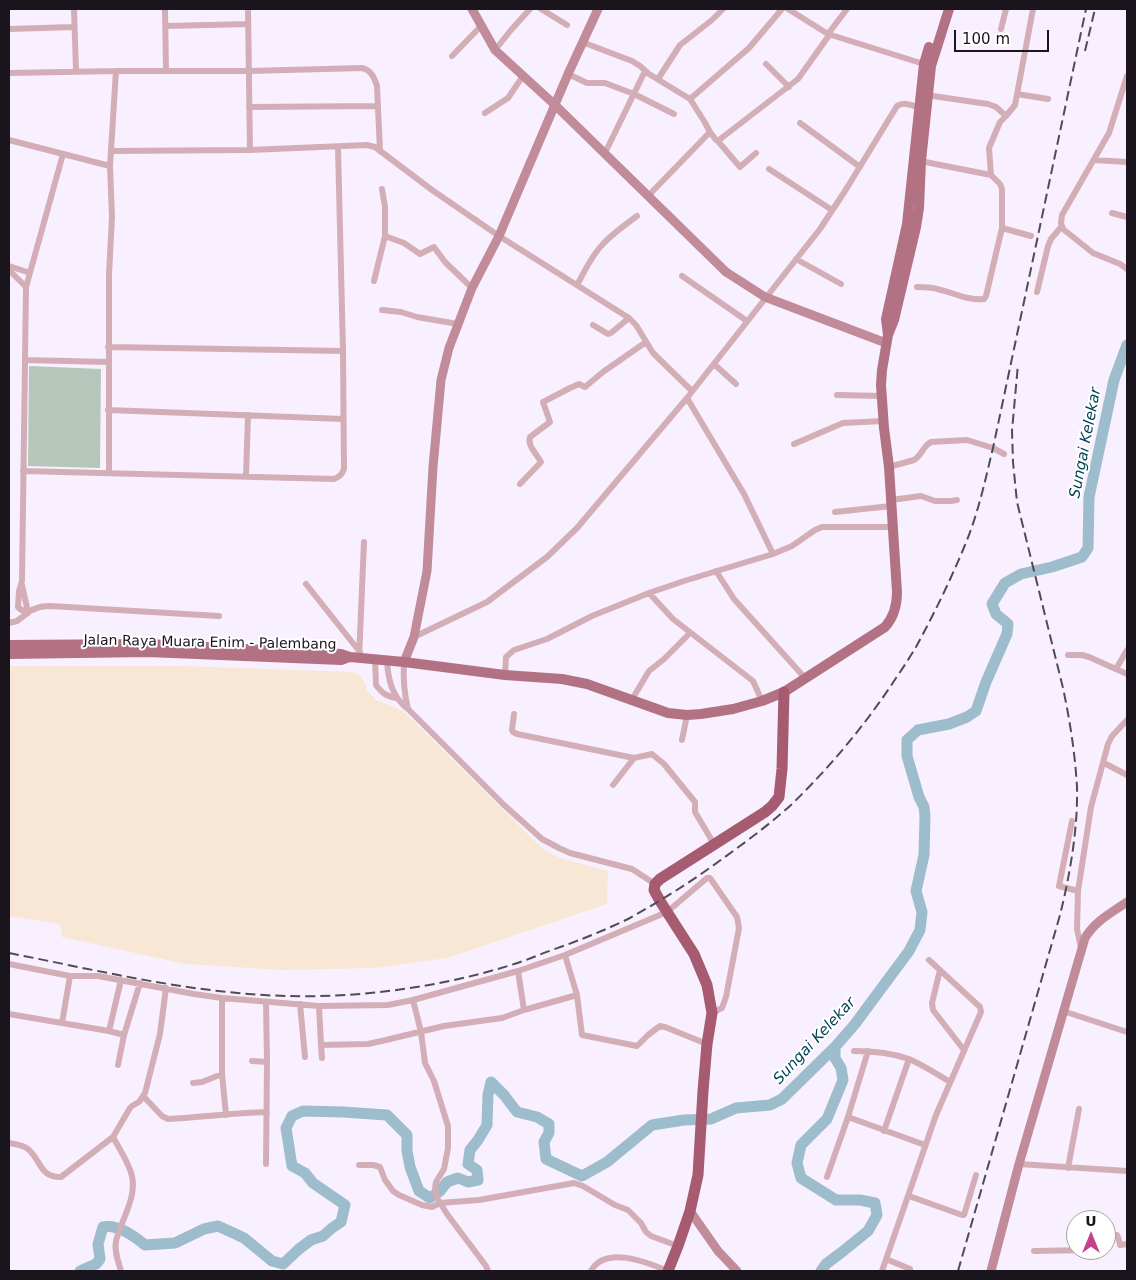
<!DOCTYPE html>
<html>
<head>
<meta charset="utf-8">
<style>
	body { margin:0 }
	#map { position:relative; width:1136px; height:1280px; overflow:hidden; background:#f8f0fe; font-family:"DejaVu Sans",sans-serif }
	canvas { display:block }
	.frame { position:absolute; inset:0; border:10px solid #1a151d; pointer-events:none }
	.north { position:absolute; left:1066px; top:1210px; width:50px; height:50px; box-sizing:border-box; background:#fff; border:1px solid #a3a1a5; border-radius:50%; rotate:0deg; font-size:14px; font-weight:700; line-height:20px; text-align:center; color:#1a151d }
	.north::after { content:''; display:block; margin:auto; width:18px; height:22px; background:#c4438c; clip-path:polygon(50% 0,100% 100%,50% 72%,0 100%) }
	.scale { position:absolute; left:954px; top:30px; width:95px; height:22px; box-sizing:border-box; border:2px solid #1a151d; border-top:0; padding-left:6px; font-size:15px; line-height:18px; white-space:nowrap; color:#1a151d; -webkit-text-stroke:4px #fff; paint-order:stroke }
</style>
</head>
<body>
<div id="map">
<canvas width="1136" height="1280"></canvas>
<div class="frame"></div>
<div class="north">U</div>
<div class="scale">100 m</div>
</div>
<script>
const context = document.querySelector('canvas').getContext('2d');
context.lineJoin = 'round';
function fillPath(path, color) {
  context.fillStyle = color;
  context.fill(path, 'evenodd');
}
function stroke(path, color, width, dash) {
  context.strokeStyle = color;
  context.lineWidth = width;
  context.lineCap = dash ? 'butt' : 'round';
  context.setLineDash(dash || []);
  context.stroke(path);
}
function drawText(font, color, halo, rows, align = 'center') {
  context.font = font + ' "DejaVu Sans",sans-serif';
  context.lineWidth = 4;
  context.setLineDash([]);
  context.textBaseline = 'middle';
  context.strokeStyle = halo;
  context.fillStyle = color;
  for (const [text, x, y, turn = 0] of rows) {
    context.save();
    context.translate(x, y);
    context.rotate((+turn || 0) * Math.PI / 180);
    context.textAlign = isNaN(turn) ? turn : align;
    if (halo) context.strokeText(text, 0, 0);
    context.fillText(text, 0, 0);
    context.restore();
  }
}
const industrial = new Path2D(`
	M 9,666 L 183,666 L 353,672 L 362,677 L 367,688 L 366,689 L 376,700 L 403,711 L 544,850 L 560,858 L 608,871 L 607,904 L 447,958 L 375,968 L 283,970 L 185,964 L 62,937 L 60,924 L 9,916 Z`);
const green = new Path2D(`
	M 29,366 L 101,369 L 100,468 L 28,466 Z`);
const river = new Path2D(`
	M 80,1271 L 96,1264 L 100,1259 L 98,1244 L 103,1227 C 118,1224 134,1236 145,1245 L 175,1243 L 204,1229 L 218,1226 L 244,1238 L 272,1261 L 283,1264 L 299,1249 L 311,1240 L 323,1236 L 332,1228 L 341,1222 L 345,1205 L 313,1183 L 305,1173 L 292,1166 L 286,1128 L 292,1116 L 303,1111 L 343,1112 L 387,1115 L 407,1135 L 407,1151 L 410,1167 L 419,1191 L 430,1198 L 440,1191 L 447,1182 L 458,1178 L 468,1182 L 478,1180 L 477,1170 L 468,1164 L 470,1150 L 478,1140 L 487,1125 L 488,1095 L 491,1082 L 504,1095 L 517,1112 L 537,1117 L 549,1124 L 549,1133 L 544,1142 L 546,1159 L 582,1176 L 607,1162 L 652,1125 L 684,1120 L 711,1119 L 736,1108 L 770,1105 L 782,1099 L 835,1047 L 855,1024 L 909,951 L 920,930 L 922,912 L 916,891 L 924,855 L 925,816 L 924,807 L 919,797 L 907,756 L 907,740 L 918,730 L 949,724 L 967,717 L 976,711 L 986,682 L 1007,634 L 1008,624 L 996,614 L 992,604 L 1005,583 L 1021,574 L 1052,567 L 1082,557 L 1088,548 L 1089,497 L 1114,380 L 1127,345
	M 821,1271 L 826,1264 L 842,1252 L 868,1231 L 877,1215 L 875,1203 L 860,1200 L 836,1200 L 801,1178 L 797,1163 L 801,1145 L 827,1119 L 843,1080 L 841,1068 L 835,1058 L 835,1047`);
const street = new Path2D(`
	M 74,9 L 76,71
	M 165,9 L 166,71
	M 248,9 L 250,150
	M 541,9 L 567,25
	M 788,9 L 828,34 L 927,65
	M 166,26 L 248,24
	M 9,29 L 74,27
	M 1001,29 L 1006,9
	M 828,34 L 847,9
	M 582,42 L 632,61 L 640,66 L 649,74 L 690,99 L 704,121 L 710,132 L 716,140 L 719,140 L 798,79 L 830,34
	M 495,50 L 511,30 L 530,9
	M 452,56 L 482,25
	M 766,64 L 789,87
	M 9,73 L 116,71 L 249,71 L 362,68 C 371,70 374,77 377,86 L 380,151
	M 568,74 L 587,83 L 605,83 L 634,94 L 674,114
	M 1127,76 L 1109,133 L 1062,215 L 1061,223 L 1063,229 L 1093,253 L 1120,264 L 1127,269
	M 658,79 L 680,45 L 712,20 L 723,9
	M 1017,94 L 1048,99
	M 926,95 L 988,104 L 996,107 L 1006,116 L 1015,105 L 1033,9
	M 690,99 L 749,48 L 782,9
	M 249,107 L 378,106
	M 485,113 L 508,98 L 523,76
	M 1006,116 L 1000,122 L 989,148 L 991,175 L 1000,184 L 1002,189 L 1002,228 L 1031,236
	M 800,123 L 860,167
	M 9,140 L 110,166
	M 717,140 L 740,167 L 756,153
	M 111,151 L 250,150 L 367,145 L 375,147 L 432,190 L 499,236 L 629,318 L 636,325 L 653,353 L 692,391
	M 605,153 L 645,71
	M 63,154 L 26,287 L 22,581 L 19,591 L 18,607 C 24,614 30,611 37,608 C 42,606 46,606 50,606 L 219,616
	M 1094,160 L 1127,162
	M 920,161 L 991,175
	M 769,169 L 832,210
	M 382,189 L 385,207 L 385,236
	M 648,196 L 710,132
	M 1112,213 L 1127,217
	M 796,259 L 841,284
	M 9,266 L 30,273
	M 9,270 L 26,287
	M 682,276 L 747,321
	M 374,281 L 385,236 L 404,243 L 420,254 L 434,247 L 445,262 L 472,288
	M 577,285 C 585,271 591,256 603,244 C 612,234 625,225 637,216
	M 917,287 C 924,287 931,287 937,289 C 952,292 968,301 984,299 L 986,296 L 1002,228
	M 1037,292 L 1048,246 L 1051,239 L 1062,226
	M 382,310 L 401,312 L 417,317 L 458,324
	M 593,325 L 608,334 L 611,333 L 629,318
	M 108,347 L 343,351
	M 25,360 L 108,362
	M 714,364 L 736,384
	M 837,395 L 882,396
	M 687,398 L 744,494 L 773,554
	M 108,410 L 343,419
	M 794,444 L 843,423 L 883,421
	M 889,467 L 914,460 C 922,455 923,446 931,442 L 967,440 L 993,448 L 1004,454
	M 23,471 L 334,479 C 339,477 342,475 344,469 L 343,351 L 338,147
	M 109,473 L 109,274 L 112,217 L 110,166 L 116,71
	M 246,476 L 248,415
	M 520,484 L 541,462 C 537,454 527,446 530,437 L 550,422 L 543,402 L 570,388 L 579,384 L 585,387 L 603,372 L 646,342
	M 891,500 L 921,496 L 935,501 L 951,501 L 957,500
	M 835,512 L 891,506
	M 716,571 L 734,599 L 805,678
	M 306,584 L 360,652
	M 22,585 L 28,612
	M 649,593 L 673,619 L 753,681 L 762,701
	M 9,623 L 17,621 L 29,612
	M 414,637 L 487,602 L 547,557 L 577,528 L 687,398 L 820,229 L 845,191 L 897,106 C 904,101 913,106 921,108
	M 1068,655 L 1082,655 L 1089,657 L 1127,674
	M 359,658 L 364,542
	M 375,659 L 376,685 C 382,693 387,697 397,698
	M 387,660 C 388,680 392,697 408,709 L 504,805 L 542,839 L 559,848 L 570,853 L 632,869 L 655,884
	M 404,662 C 403,678 404,693 408,709
	M 1116,669 L 1127,650
	M 505,675 L 506,657 L 514,650 L 547,639 L 592,616 L 649,593 L 684,581 L 773,554 L 792,546 L 815,530 L 822,527 L 893,527
	M 631,701 L 649,671 L 664,659 L 690,633
	M 514,714 L 512,730 L 513,732 L 517,734 L 634,758 L 652,754 L 664,764 L 695,802 L 695,812 L 714,844
	M 682,740 L 687,715
	M 1104,763 L 1127,775
	M 613,785 L 634,758
	M 1072,821 L 1059,886 L 1078,891
	M 1081,948 L 1077,929 L 1078,891 L 1091,807 L 1108,744 L 1112,736 L 1127,720
	M 565,955 L 577,995 L 582,1035 L 637,1046 L 648,1035 L 660,1026 L 665,1027 L 707,1044
	M 9,964 L 70,976 L 98,976 L 194,994 L 222,998 L 319,1006 L 388,1005 L 413,1000 L 518,971 L 565,955 L 667,912 L 707,878 L 710,878 L 737,917 L 739,928 L 726,997 L 722,1008 L 712,1013
	M 940,970 L 932,1003 L 933,1010 L 964,1050
	M 518,971 L 524,1010
	M 166,988 L 160,1034 L 145,1093 L 143,1096 L 145,1098 L 162,1116 L 168,1119 C 201,1117 234,1113 267,1112
	M 222,998 L 222,1074 L 226,1115
	M 413,1000 L 421,1032 L 425,1063 L 434,1081 L 448,1126 L 448,1148 L 444,1169 L 436,1182 L 435,1189 L 437,1198 L 447,1214 L 486,1266 L 488,1271
	M 266,1002 L 267,1062 L 266,1164
	M 300,1004 L 305,1057
	M 319,1006 L 321,1045 L 368,1044 L 386,1040 L 444,1026 L 502,1018 L 524,1010 L 577,995
	M 1063,1011 L 1127,1032
	M 9,1014 L 109,1031 L 124,1035
	M 62,1023 L 70,976
	M 109,1031 L 121,980
	M 321,1045 L 322,1058
	M 854,1051 C 872,1051 892,1053 909,1059 C 923,1065 937,1074 950,1082
	M 252,1061 L 267,1062
	M 118,1065 L 124,1035 L 140,983
	M 193,1083 L 202,1082 L 222,1074
	M 848,1117 L 925,1145
	M 884,1131 L 909,1059
	M 113,1137 C 120,1150 129,1163 132,1176 C 137,1198 121,1220 116,1241 C 114,1251 118,1261 121,1271
	M 9,1143 C 15,1144 23,1145 28,1149 C 41,1160 40,1178 61,1177 L 113,1137 L 130,1108 L 132,1106 L 139,1102 L 143,1096
	M 1019,1164 L 1127,1171
	M 359,1165 L 373,1165 L 380,1167 L 385,1180 L 393,1191 L 399,1195 L 422,1205 L 432,1207 L 440,1203 L 479,1200 L 574,1183 L 583,1186 L 615,1205 L 628,1210 L 641,1223 L 646,1232 L 651,1236 L 678,1246
	M 1068,1168 L 1079,1109
	M 827,1177 L 848,1117 L 868,1051
	M 909,1196 L 962,1215 L 964,1215 L 976,1175
	M 1106,1236 L 1117,1235 L 1118,1237 L 1120,1245 L 1127,1244
	M 1034,1251 L 1090,1250
	M 886,1259 L 910,1269
	M 591,1271 C 605,1245 647,1262 668,1271
	M 882,1271 L 936,1115 L 981,1012 L 980,1007 L 929,960`);
const secondary = new Path2D(`
	M 472,9 L 495,50 L 555,105 L 726,272 L 765,297 L 886,343
	M 404,662 L 414,637 L 427,571 L 433,467 L 441,380 L 449,348 L 472,288 L 499,236 L 568,74 L 598,9
	M 690,1211 L 718,1251 L 737,1271
	M 991,1271 L 1019,1164 L 1085,938 C 1095,921 1111,913 1127,902`);
const primary = new Path2D(`
	M 888,335 L 886,319 L 907,224 L 924,64 L 929,47
	M 9,645 L 148,644 L 341,654 L 350,657 L 404,662 L 505,675 L 562,679 L 587,684 L 668,713 L 687,715 L 701,714 L 733,709 L 762,701 L 784,692 L 885,627 C 894,617 897,605 897,592 L 889,467 L 884,428 L 881,385 L 882,370 L 888,335 L 894,320 L 916,227 L 919,208 L 921,161 L 931,66 L 949,9
	M 9,654 L 148,652 L 341,660 L 349,657`);
const highway = new Path2D(`
	M 668,1271 L 678,1246 L 690,1211 L 698,1175 L 703,1091 L 707,1044 L 712,1013 L 707,985 L 694,954 L 660,901 L 654,890 L 655,884 L 660,879 L 765,812 L 772,806 L 779,797 L 782,769 L 784,692`);
const rail = new Path2D(`
	M 1085,51 L 1095,9
	M 9,953 C 101,971 194,994 288,996 C 360,998 441,987 511,965 C 525,961 538,955 552,950 C 578,941 603,931 628,919 C 659,902 689,883 718,862 C 743,844 769,825 792,804 C 831,766 866,724 896,678 C 903,668 910,657 916,647 C 934,614 951,579 965,545 C 978,514 985,481 993,448 L 1086,9
	M 958,1271 L 1060,915 C 1070,875 1078,828 1077,787 C 1075,753 1070,721 1063,688 L 1017,502 L 1013,462 L 1012,431 L 1018,364`);
const streetNames = [
	["Jalan Raya Muara Enim - Palembang",210,643,1]
];
const waterNames = [
	["Sungai Kelekar",1086,443,-79],
	["Sungai Kelekar",815,1041,-47]
];
fillPath(industrial, '#f8e7d5');
fillPath(green, '#b5c7ba');
stroke(river, '#9dbccc', 11);
stroke(street, '#d3aeb7', 6);
stroke(secondary, '#c18b99', 9);
stroke(primary, '#b37283', 10);
stroke(highway, '#a65b71', 11);
stroke(rail, '#504b54', 2, [10, 5]);
drawText('14px', '#1a151d', '#fff', streetNames);
drawText('italic 15px', '#004158', '#fff', waterNames);
</script>
</body>
</html>
